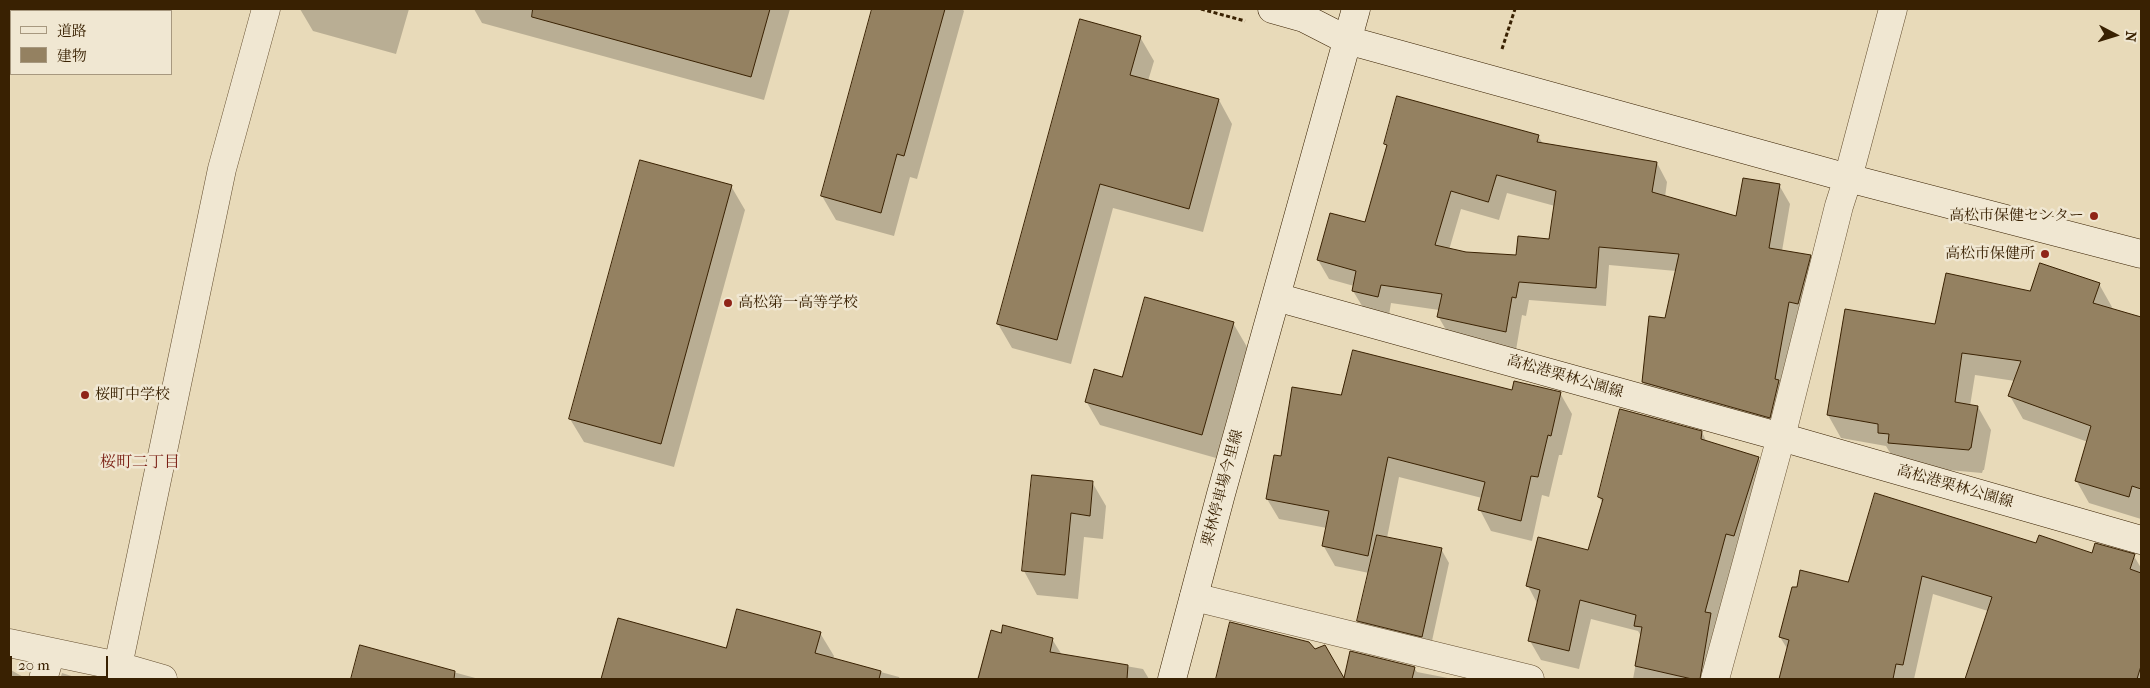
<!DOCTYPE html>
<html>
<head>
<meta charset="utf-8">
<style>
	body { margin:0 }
	#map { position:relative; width:2150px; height:688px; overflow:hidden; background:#e8dab9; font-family:"IM FELL French Canon","Noto Serif JP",serif }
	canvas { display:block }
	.frame { position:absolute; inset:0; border:10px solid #392102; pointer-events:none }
	.legend { position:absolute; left:10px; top:10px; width:162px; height:65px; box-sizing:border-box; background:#f0e7d2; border:1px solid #a7987f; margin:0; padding:6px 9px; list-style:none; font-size:15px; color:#392102 }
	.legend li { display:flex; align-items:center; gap:10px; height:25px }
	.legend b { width:25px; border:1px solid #a7987f }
	.north { position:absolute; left:2090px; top:10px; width:50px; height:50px; -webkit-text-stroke:4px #f0e7d2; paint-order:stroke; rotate:95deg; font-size:14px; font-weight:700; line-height:20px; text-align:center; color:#392102 }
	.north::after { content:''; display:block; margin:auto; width:18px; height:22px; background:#392102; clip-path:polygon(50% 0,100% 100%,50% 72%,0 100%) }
	.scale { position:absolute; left:10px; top:656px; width:98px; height:22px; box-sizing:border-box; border:2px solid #392102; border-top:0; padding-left:6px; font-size:15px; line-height:18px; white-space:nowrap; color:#392102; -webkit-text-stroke:4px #f0e7d2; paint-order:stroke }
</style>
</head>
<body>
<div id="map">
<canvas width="2150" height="688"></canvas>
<div class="frame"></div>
<ul class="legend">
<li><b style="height:6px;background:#f0e7d2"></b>道路</li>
<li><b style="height:14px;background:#948161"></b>建物</li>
</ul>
<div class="north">N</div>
<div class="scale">20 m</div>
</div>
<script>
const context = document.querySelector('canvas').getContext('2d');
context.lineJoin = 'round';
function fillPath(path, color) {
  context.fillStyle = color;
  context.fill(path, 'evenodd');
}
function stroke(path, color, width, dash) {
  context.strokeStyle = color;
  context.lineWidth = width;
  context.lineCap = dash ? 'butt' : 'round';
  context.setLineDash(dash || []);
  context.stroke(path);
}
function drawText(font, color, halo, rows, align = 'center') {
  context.font = font + ' "IM FELL French Canon","Noto Serif JP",serif';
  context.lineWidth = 5;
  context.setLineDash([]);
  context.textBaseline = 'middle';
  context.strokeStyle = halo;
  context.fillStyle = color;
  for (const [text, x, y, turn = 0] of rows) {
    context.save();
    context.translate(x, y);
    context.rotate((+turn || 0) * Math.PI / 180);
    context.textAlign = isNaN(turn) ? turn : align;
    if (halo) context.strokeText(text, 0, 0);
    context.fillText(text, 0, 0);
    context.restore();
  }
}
const shadow = new Path2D(`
	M 300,9 L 409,9 L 396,54 L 313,31 Z
	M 474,9 L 790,9 L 764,100 L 482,23 Z
	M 874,9 L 962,9 L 964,11 L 917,179 L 910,177 L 894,236 L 836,220 L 822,196 Z
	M 1140,37 L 1154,61 L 1148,81 L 1219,100 L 1232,124 L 1203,232 L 1113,208 L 1071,364 L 1012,348 L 998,324 Z
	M 1538,136 L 1543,144 L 1657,163 L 1667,182 L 1665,197 L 1737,217 L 1779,185 L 1790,204 L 1782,251 L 1810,256 L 1821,275 L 1780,436 L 1654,401 L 1643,382 L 1666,320 L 1676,271 L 1609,265 L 1606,306 L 1529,300 L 1526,316 L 1522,315 L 1516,350 L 1449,335 L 1438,316 L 1439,310 L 1391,303 L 1389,315 L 1364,309 L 1353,291 L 1354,286 L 1329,279 L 1318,260 L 1365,224 L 1388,148 L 1386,144 ZM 1507,193 L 1555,206 L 1550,240 L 1517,256 L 1466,253 L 1449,250 L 1461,209 L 1499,220 Z
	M 731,186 L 745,210 L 674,467 L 584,442 L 570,419 Z
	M 2099,284 L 2112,307 L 2111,309 L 2141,319 L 2141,519 L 2089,503 L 2076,480 L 2088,442 L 2023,419 L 2010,396 L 2015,381 L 1975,375 L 1970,406 L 1978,407 L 1991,430 L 1984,470 L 1983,470 L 1982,473 L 1903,466 L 1892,456 L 1886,446 L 1841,438 L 1828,415 L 1936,326 L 2031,293 Z
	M 1233,323 L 1247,347 L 1216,458 L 1100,425 L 1086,401 L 1123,378 Z
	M 1513,392 L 1560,393 L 1572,414 L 1562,455 L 1559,455 L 1549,497 L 1542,495 L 1532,541 L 1491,531 L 1480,510 L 1482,498 L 1399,477 L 1387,538 L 1441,549 L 1449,563 L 1430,650 L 1366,635 L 1358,620 L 1369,573 L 1335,566 L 1323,545 L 1327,528 L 1279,519 L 1267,499 L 1282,458 L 1342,397 Z
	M 1702,432 L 1707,443 L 1758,458 L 1769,478 L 1714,679 L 1633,679 L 1641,636 L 1638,631 L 1591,619 L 1579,669 L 1541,660 L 1530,641 L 1538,605 L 1528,586 L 1589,551 L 1603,504 L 1599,497 Z
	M 1092,482 L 1106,506 L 1103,539 L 1084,537 L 1078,599 L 1037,595 L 1024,571 Z
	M 2037,544 L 2093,555 L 2134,556 L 2141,568 L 2141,679 L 1966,679 L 1988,611 L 1933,594 L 1914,679 L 1780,679 L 1788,650 L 1780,637 L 1849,583 Z
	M 619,620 L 727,649 L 820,633 L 834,656 L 833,659 L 899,677 L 900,679 L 603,679 Z
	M 1231,624 L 1314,650 L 1324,646 L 1344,679 L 1218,679 Z
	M 992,631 L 1052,639 L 1062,655 L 1143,669 L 1149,679 L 977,679 Z
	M 361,647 L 479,679 L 352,679 Z
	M 1351,653 L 1414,668 L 1417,672 L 1453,679 L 1345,679 Z
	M 9,669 L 27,679 L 9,679 Z
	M 62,673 L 81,679 L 60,679 Z`);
const building = new Path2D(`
	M 533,9 L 770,9 L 751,77 L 532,17 Z
	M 872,9 L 945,9 L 904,156 L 897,154 L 881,213 L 821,196 Z
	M 1080,19 L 1141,36 L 1130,75 L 1219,99 L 1189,209 L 1100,184 L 1057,340 L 997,324 Z
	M 1397,96 L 1539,135 L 1537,142 L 1657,162 L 1652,192 L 1736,216 L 1743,178 L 1780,184 L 1769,248 L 1811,255 L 1798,304 L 1789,302 L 1775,379 L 1779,380 L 1770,418 L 1642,382 L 1649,316 L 1665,318 L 1679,254 L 1599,247 L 1596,288 L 1519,282 L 1516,298 L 1512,297 L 1506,332 L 1437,317 L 1442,294 L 1381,285 L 1378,297 L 1352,291 L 1356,271 L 1317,260 L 1330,213 L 1365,222 L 1387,145 L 1384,144 ZM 1497,175 L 1556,191 L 1549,239 L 1518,236 L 1516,255 L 1466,252 L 1435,245 L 1451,191 L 1488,202 Z
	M 640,160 L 732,185 L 661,444 L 569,419 Z
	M 2040,263 L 2100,283 L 2093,303 L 2141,317 L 2141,489 L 2132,486 L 2129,497 L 2075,481 L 2091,426 L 2008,396 L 2021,361 L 1962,353 L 1955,402 L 1978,406 L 1971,448 L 1970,448 L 1969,450 L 1888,443 L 1889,434 L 1878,433 L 1878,424 L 1827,415 L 1845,309 L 1935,324 L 1946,273 L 2030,291 Z
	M 1145,297 L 1234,322 L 1202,435 L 1085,402 L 1094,369 L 1122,377 Z
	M 1353,350 L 1512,390 L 1514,381 L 1561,392 L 1551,436 L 1548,435 L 1538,477 L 1531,476 L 1521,521 L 1478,510 L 1485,482 L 1388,457 L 1368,556 L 1322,546 L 1329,511 L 1266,499 L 1274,455 L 1281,456 L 1292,387 L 1341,395 Z
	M 1620,409 L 1702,431 L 1701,439 L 1759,457 L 1734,536 L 1726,534 L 1705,612 L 1711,613 L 1700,679 L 1692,679 L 1635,666 L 1642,627 L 1634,626 L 1636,615 L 1580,600 L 1569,651 L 1528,641 L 1540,590 L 1526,586 L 1538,537 L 1588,550 L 1603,499 L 1598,497 Z
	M 1032,475 L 1093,481 L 1090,516 L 1071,513 L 1065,575 L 1022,571 Z
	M 1875,493 L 2036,543 L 2039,535 L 2092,553 L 2095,543 L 2135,554 L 2130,569 L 2141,573 L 2141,666 L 2137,679 L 1965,679 L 1992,597 L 1922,576 L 1903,665 L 1896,664 L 1893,679 L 1779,679 L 1789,640 L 1779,637 L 1792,587 L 1797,587 L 1800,570 L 1848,582 Z
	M 1377,535 L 1442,548 L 1422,637 L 1357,621 Z
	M 737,609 L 821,632 L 815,653 L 881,671 L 879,679 L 601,679 L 618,618 L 726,648 Z
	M 1230,622 L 1309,642 L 1315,649 L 1325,645 L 1344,678 L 1350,651 L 1415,667 L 1412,679 L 1216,679 Z
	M 1003,625 L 1053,638 L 1050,652 L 1128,665 L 1127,679 L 978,679 L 991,630 L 1001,633 Z
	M 360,645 L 455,671 L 454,679 L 351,679 Z`);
const path = new Path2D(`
	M 1201,9 L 1245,21
	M 1502,49 L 1515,9`);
const street = new Path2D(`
	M 1194,597 L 1530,679
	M 9,643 L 118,666 L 163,679
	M 118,666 L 222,169 L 266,9
	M 43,679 L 51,653
	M 1715,679 L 1781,437 L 1839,206 L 1848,178 L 1893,9`);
const secondary = new Path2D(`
	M 1272,9 L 1304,18 L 1347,40 L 1848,178 L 2141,254
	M 1276,297 L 1781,437 L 2141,540
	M 1172,679 L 1221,494 L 1356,9`);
const markers = [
	[2094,216,5,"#8f2418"],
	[2045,254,5,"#8f2418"],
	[728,303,5,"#8f2418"],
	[85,395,5,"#8f2418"]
];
const poiNames = [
	["高松市保健センター",2084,216],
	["高松市保健所",2035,254],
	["高松第一高等学校",738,303,"left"],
	["桜町中学校",95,395,"left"]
];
const streetNames = [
	["高松港栗林公園線",1565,377,16],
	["高松港栗林公園線",1955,487,16],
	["栗林停車場今里線",1223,488,-75]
];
const neighbourhoodNames = [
	["桜町二丁目",140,463]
];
fillPath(shadow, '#0003');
fillPath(building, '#948161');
stroke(building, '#392102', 1);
stroke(street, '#654f30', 29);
stroke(secondary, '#392102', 29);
stroke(path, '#392102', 3, [4, 2.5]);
stroke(street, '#f0e7d2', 28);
stroke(secondary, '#f0e7d2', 28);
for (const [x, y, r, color] of markers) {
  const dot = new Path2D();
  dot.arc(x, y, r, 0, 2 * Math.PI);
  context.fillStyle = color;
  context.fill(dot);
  stroke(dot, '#f0e7d2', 2);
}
drawText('15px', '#392102', '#f0e7d2', poiNames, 'right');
drawText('15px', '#392102', '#f0e7d2', streetNames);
drawText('16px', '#7a1f14', '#f0e7d2', neighbourhoodNames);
</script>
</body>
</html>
